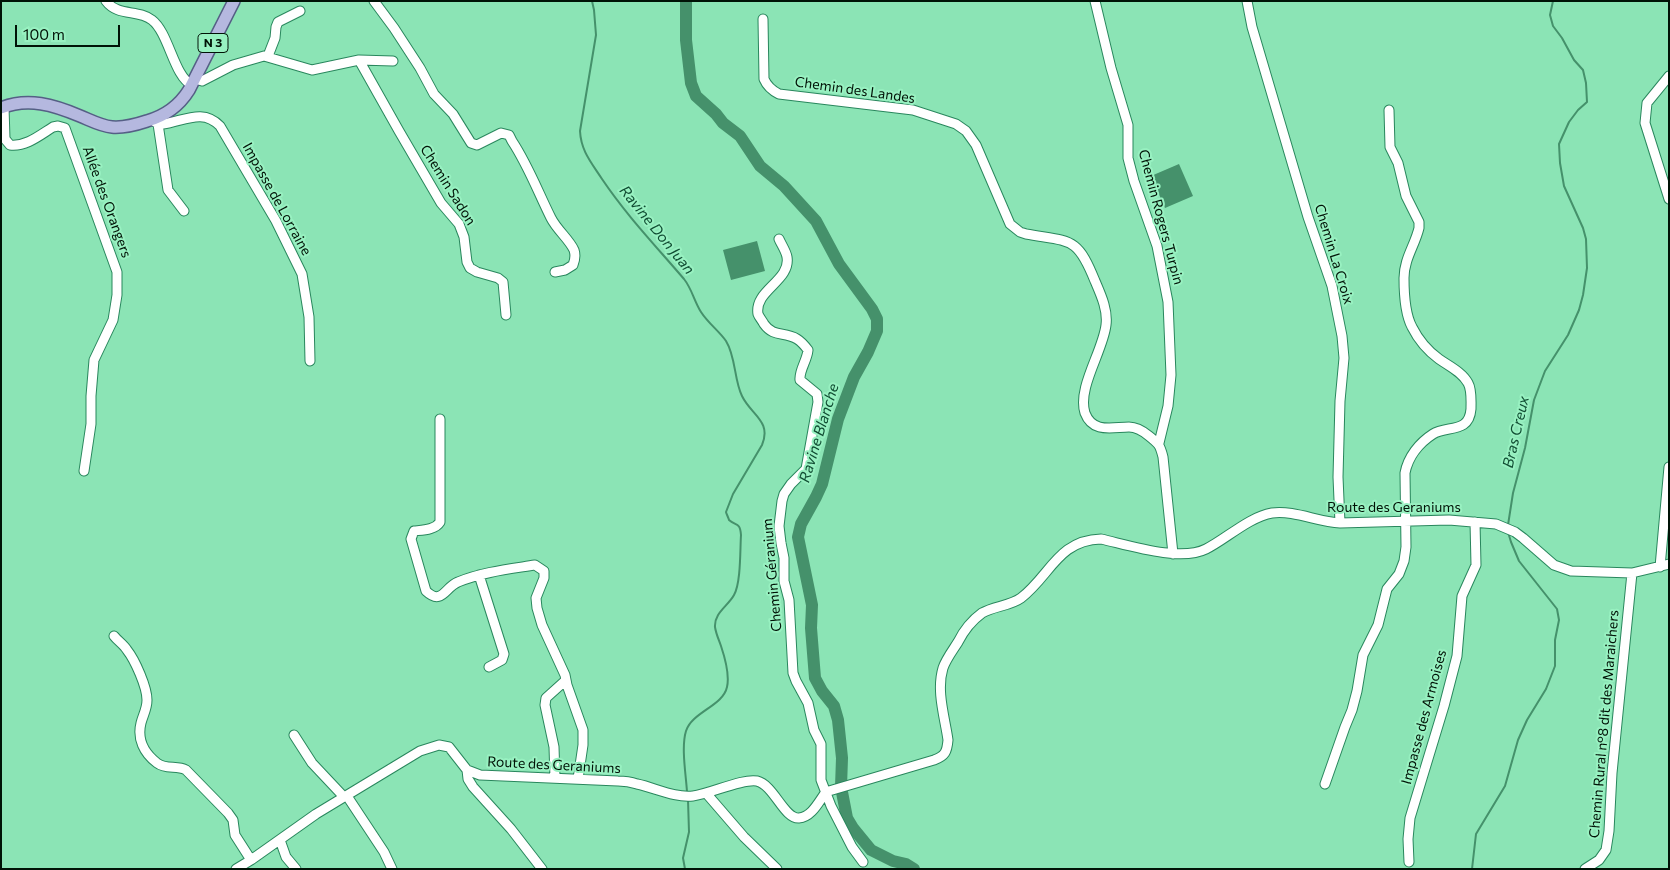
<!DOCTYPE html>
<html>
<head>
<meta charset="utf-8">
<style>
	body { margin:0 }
	#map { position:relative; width:1670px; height:870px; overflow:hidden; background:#8be4b5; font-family:Commissioner,sans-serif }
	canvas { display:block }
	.frame { position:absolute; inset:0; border:2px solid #001206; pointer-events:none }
	.scale { position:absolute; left:15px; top:25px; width:105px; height:22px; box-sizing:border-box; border:2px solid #001206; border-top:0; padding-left:6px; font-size:15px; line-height:18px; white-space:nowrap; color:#001206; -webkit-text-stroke:4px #98f1c1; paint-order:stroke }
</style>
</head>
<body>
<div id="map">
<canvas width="1670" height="870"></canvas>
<div class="frame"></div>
<div class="scale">100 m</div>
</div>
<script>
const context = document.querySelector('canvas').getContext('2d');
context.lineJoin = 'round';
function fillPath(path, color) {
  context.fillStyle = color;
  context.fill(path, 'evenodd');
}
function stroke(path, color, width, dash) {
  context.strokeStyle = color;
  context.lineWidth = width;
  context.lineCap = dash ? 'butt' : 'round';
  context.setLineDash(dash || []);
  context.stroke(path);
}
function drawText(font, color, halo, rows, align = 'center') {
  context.font = font + ' Commissioner,sans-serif';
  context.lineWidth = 4;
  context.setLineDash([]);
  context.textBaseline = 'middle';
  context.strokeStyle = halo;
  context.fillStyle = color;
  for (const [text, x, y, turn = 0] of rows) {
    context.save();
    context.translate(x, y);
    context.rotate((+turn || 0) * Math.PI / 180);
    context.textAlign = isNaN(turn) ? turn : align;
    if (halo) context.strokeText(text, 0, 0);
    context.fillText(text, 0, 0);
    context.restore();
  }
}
const water = new Path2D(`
	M 1179,164 L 1193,196 L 1165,208 L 1151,176 Z
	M 757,241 L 765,271 L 731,280 L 723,250 Z`);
const stream = new Path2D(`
	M 592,1 L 594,10 L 596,35 L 580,131 C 581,151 591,162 602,179 C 627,216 655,245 684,279 C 692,289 694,301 701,312 C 708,323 719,331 726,341 C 736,357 734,380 742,396 C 751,415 772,421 762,445 L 733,494 L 726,512 C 726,513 729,519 729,520 C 736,526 740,522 741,535 C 740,550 741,583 734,595 C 728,606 714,613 715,627 C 716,634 719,640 721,646 C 725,658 730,674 727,687 C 723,706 692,712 686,731 C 681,747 686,775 687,792
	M 1508,525 L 1513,493 L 1525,448 L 1534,400 L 1545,371 L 1568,335 L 1579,310 L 1583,295 L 1587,268 L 1586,239 L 1583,228 L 1564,186 L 1560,163 L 1559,144 L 1569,122 L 1578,110 L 1587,102 L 1586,83 L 1583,70 L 1574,60 L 1562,38 L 1553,26 L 1550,15 L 1553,1
	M 685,869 L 683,858 L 689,832 L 688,800
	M 1472,869 L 1476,834 L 1505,786 L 1518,740 L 1527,720 L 1546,689 L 1555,666 L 1555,640 L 1559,620 L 1557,609 L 1519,561 L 1511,542 L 1508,532`);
const river = new Path2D(`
	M 686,1 L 686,40 L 691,83 L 696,96 L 716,114 L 723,123 L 740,136 L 760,166 L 784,186 L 816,221 L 839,264 L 872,309 L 877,319 L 877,331 L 868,352 L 854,377 L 838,419 L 822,484 L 816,497 L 801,524 L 798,537 L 812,605 L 811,628 L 815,678 L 822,691 L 834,706 L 838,720 L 842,758 L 841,787 L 847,818 L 853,828 L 871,850 L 893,861 L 906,864 L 914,869`);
const minor = new Path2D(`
	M 106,1 C 118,17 138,9 152,20 C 169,33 174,77 192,85
	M 374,1 L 394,28 L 420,68 L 434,94 L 453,114 L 471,143 L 477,145 L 501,133 L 509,135 L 512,141 C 528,165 538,192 551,218 C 557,230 569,239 574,250 C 576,256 575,260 573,265 L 565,270 L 555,272
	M 1095,1 L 1111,68 L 1128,125 L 1128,158 L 1134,181 L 1157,246 L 1168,302 L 1171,375 L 1168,406 L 1159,443
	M 1247,1 L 1252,27 L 1308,217 L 1332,286 L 1342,336 L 1344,358 L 1340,401 L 1338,477 L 1340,523
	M 763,19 L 764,79 C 767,86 771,90 779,94 L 913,110 L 956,124 L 966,131 L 976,145 L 1010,224 L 1020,232 L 1026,234 C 1071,242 1077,236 1095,281 C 1101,295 1108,310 1106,325 C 1103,351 1077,388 1085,413 C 1093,434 1113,427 1129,427 C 1137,427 1143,431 1149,436 C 1159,444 1160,445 1163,457 L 1173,554
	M 268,56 L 275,38 L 276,27 L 278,22 L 300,11
	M 359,60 L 399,131 L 441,203 L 459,224 L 464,237 L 467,262 L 470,268 L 477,272 L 498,278 L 503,282 L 506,315
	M 1669,76 L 1647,103 L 1645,123 L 1669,199
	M 195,79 L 202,81 L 233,65 L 264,56 L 312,70 L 359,60 L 393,61
	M 4,107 L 5,139 L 10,145 C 26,147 40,135 53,127 L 58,126 L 65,128 L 117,272 L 117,295 L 113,320 L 94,360 L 91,396 L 91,424 L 84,471
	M 152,120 L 158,124 L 163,124 C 184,121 203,108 220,126 L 276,221 L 302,274 L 309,317 L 310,361
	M 158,124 L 168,190 L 184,211
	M 779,239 C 781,244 786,251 787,257 C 791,281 754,290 758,314 C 759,317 762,320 764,324 C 774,338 784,331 797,339 C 802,342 805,346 808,350 C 807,361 799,370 800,380 L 817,394 L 818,402 L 806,469 L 791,484 L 784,494 L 782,501 L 779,526 L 781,543 L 784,558 L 784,581 L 789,600 L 793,673 L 796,681 L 808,703 L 814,730 L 821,744 L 821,780 L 831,806 L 852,847 L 863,862
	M 440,419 L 440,522 C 435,530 423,530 414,531 L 411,539 L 426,591 C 442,606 445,587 458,582 C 482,572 510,569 535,565 L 544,571 L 544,578 L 536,598 L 537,608 L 542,625 L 565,675 L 567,685 L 583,730 L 583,745 L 578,779
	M 1660,567 L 1669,467
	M 479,575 L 504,654 L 502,660 L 489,667
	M 114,636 C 118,641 124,645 127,650 C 135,660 147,687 147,700 C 147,709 143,715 141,723 C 137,739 144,753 157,763 C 166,770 177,765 186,770 L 228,813 L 233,820 L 235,835 L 251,860
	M 294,735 L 312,763 L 344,797
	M 467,770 L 468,779 L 473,787 L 511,829 L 542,869
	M 555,778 L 554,747 L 545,705 L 546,698 L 566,680
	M 1325,784 L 1345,727 L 1352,710 L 1357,691 L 1363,655 L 1378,625 L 1387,589 L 1399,574 L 1404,561 L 1406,547 L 1405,473 C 1408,457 1419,443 1433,434 C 1447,425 1469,434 1471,409 C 1471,401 1472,390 1468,383 C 1462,372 1449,366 1439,359 C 1428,351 1418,339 1412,327 C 1405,314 1404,293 1404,278 C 1404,259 1415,245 1419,228 L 1419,222 L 1406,196 L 1398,163 L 1390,147 L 1389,110
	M 706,793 L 744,837 L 777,869
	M 347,796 L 384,852 L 392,869
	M 280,840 L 286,857 L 296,869
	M 1409,862 L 1408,839 L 1410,818 L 1444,706 L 1457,656 L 1462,596 L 1476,565 L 1475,522
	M 236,869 L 251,860 L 316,814 L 420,751 L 439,745 L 449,747 L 467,770 L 480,775 L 618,781 C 624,781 631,782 637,784 C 656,788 674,798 693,796 C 710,794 743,778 757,781 C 774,785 784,819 799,818 C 812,817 819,801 826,792 L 829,791 L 934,760 C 945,756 947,752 948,740 C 945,718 936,691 943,668 C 946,659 953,650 958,642 C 964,630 971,621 982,613 C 994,606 1010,606 1021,598 C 1050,576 1058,540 1101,539 C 1128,545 1180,562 1206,549 C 1226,539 1249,517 1272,513 C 1294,510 1318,522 1340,523 L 1449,520 L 1496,524 L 1515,532 L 1523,538 L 1554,565 L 1571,571 L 1632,573 L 1669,564
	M 1585,869 L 1599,860 L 1606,850 L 1609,831 L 1612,773 L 1632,573`);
const major = new Path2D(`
	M 1,108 C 28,97 54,105 80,116 C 90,120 101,126 112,127 C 124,128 135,125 147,121 C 165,116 179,106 189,90 L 234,1`);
const shields = [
	[213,43,30]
];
const shieldNames = [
	["N 3",213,43]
];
const streetNames = [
	["Chemin des Landes",855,90,8],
	["Chemin Sadon",448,185,58],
	["Impasse de Lorraine",277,199,61],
	["Allée des Orangers",107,202,70],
	["Chemin Rogers Turpin",1161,217,75],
	["Chemin La Croix",1334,254,73],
	["Route des Geraniums",1394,507],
	["Chemin Géranium",772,575,-95],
	["Impasse des Armoises",1424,717,-75],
	["Chemin Rural n°8 dit des Maraichers",1604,724,-85],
	["Route des Geraniums",554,765,3]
];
const waterNames = [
	["Ravine Don Juan",657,230,51],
	["Bras Creux",1516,432,-77],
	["Ravine Blanche",819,433,-73]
];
fillPath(water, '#45916b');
stroke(stream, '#45916b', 2);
stroke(river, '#45916b', 12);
stroke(minor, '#29875d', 11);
stroke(major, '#555f85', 14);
stroke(minor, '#fff', 9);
stroke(major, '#b5b8df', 11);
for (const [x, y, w] of shields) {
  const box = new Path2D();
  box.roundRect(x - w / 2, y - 9.5, w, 19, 4);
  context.fillStyle = '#98f1c1';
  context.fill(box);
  stroke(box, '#001206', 1);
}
drawText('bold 12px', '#001206', null, shieldNames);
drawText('14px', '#001206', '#98f1c1', streetNames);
drawText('italic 15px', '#114d33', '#98f1c1', waterNames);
</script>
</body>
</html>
